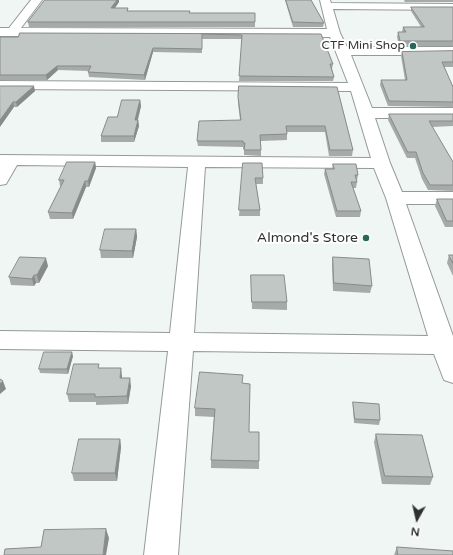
<!DOCTYPE html>
<html>
<head>
<meta charset="utf-8">
<style>
	body { margin:0 }
	#map { position:relative; width:453px; height:555px; overflow:hidden; background:#f0f6f4; font-family:"Varela Round",sans-serif }
	canvas { display:block }
	.north { position:absolute; left:397px; top:499px; width:40px; height:40px; -webkit-text-stroke:3px #fff; paint-order:stroke; rotate:188deg; font-size:11px; font-weight:700; line-height:16px; text-align:center; color:#2f3130 }
	.north::after { content:''; display:block; margin:auto; width:14px; height:18px; background:#2f3130; clip-path:polygon(50% 0,100% 100%,50% 72%,0 100%) }
</style>
</head>
<body>
<div id="map">
<canvas width="453" height="555"></canvas>
<div class="north">N</div>
</div>
<script>
const context = document.querySelector('canvas').getContext('2d');
context.lineJoin = 'round';
function stroke(path, color, width, dash) {
  context.strokeStyle = color;
  context.lineWidth = width;
  context.lineCap = dash ? 'butt' : 'round';
  context.setLineDash(dash || []);
  context.stroke(path);
}
function fillPath(path, color) {
  context.fillStyle = color;
  context.fill(path, 'evenodd');
}
function drawText(font, color, halo, rows, align = 'center') {
  context.font = font + ' "Varela Round",sans-serif';
  context.lineWidth = 4;
  context.setLineDash([]);
  context.textBaseline = 'middle';
  context.strokeStyle = halo;
  context.fillStyle = color;
  for (const [text, x, y, turn = 0] of rows) {
    context.save();
    context.translate(x, y);
    context.rotate((+turn || 0) * Math.PI / 180);
    context.textAlign = isNaN(turn) ? turn : align;
    if (halo) context.strokeText(text, 0, 0);
    context.fillText(text, 0, 0);
    context.restore();
  }
}
const street = new Path2D(`
	M 31,0 L 42,0 L 21,28 L 327,29 L 320,0 L 330,0 L 331,3 L 453,4 L 453,10 L 333,9 L 340,33 L 347,47 L 453,47 L 453,55 L 351,55 L 372,108 L 453,108 L 453,118 L 375,118 L 390,163 L 402,192 L 453,192 L 453,204 L 406,204 L 453,336 L 453,383 L 444,380 L 434,354 L 193,351 L 178,555 L 144,555 L 168,351 L 0,349 L 0,331 L 170,333 L 188,167 L 17,165 L 6,184 L 0,185 L 0,155 L 371,158 L 351,91 L 0,89 L 0,81 L 348,83 L 330,37 L 0,36 L 0,28 L 9,28 ZM 205,167 L 374,168 L 386,198 L 428,336 L 194,333 Z`);
const wall = new Path2D(`
	M 45,0 L 119,0 L 119,2 L 115,8 L 128,8 L 128,11 L 190,13 L 255,13 L 255,27 L 29,27 L 28,22 Z
	M 285,0 L 311,0 L 324,23 L 323,27 L 293,27 Z
	M 404,0 L 453,0 L 453,2 L 405,2 Z
	M 411,7 L 453,7 L 453,46 L 399,46 L 397,37 L 398,32 L 402,32 L 403,27 L 421,27 L 411,11 Z
	M 20,33 L 321,34 L 333,64 L 332,69 L 334,77 L 333,81 L 239,81 L 242,39 L 202,39 L 202,53 L 153,52 L 145,80 L 89,77 L 88,72 L 89,71 L 58,70 L 47,80 L 0,80 L 0,37 L 18,37 Z
	M 453,51 L 453,67 L 444,67 L 453,87 L 453,107 L 388,106 L 380,85 L 381,80 L 405,80 L 401,56 L 402,52 Z
	M 0,86 L 35,91 L 17,107 L 14,107 Z
	M 239,86 L 337,87 L 353,150 L 352,156 L 329,156 L 325,132 L 287,132 L 287,140 L 261,141 L 261,156 L 244,155 L 244,149 L 243,149 L 243,147 L 198,146 L 197,141 L 240,120 L 238,103 Z
	M 140,100 L 141,106 L 138,120 L 139,126 L 134,142 L 101,142 L 101,136 L 117,117 Z
	M 389,114 L 453,114 L 453,126 L 432,127 L 453,162 L 453,191 L 428,190 L 422,179 L 415,158 L 407,158 L 388,120 Z
	M 95,162 L 96,168 L 89,187 L 86,187 L 73,219 L 50,219 L 48,212 L 61,186 L 60,186 L 59,180 Z
	M 243,163 L 263,178 L 263,184 L 256,184 L 260,210 L 260,216 L 239,216 Z
	M 333,164 L 358,175 L 357,180 L 356,180 L 357,182 L 356,188 L 353,188 L 361,211 L 360,217 L 336,217 L 324,174 L 325,169 L 332,169 Z
	M 437,199 L 453,199 L 453,227 L 445,227 L 435,206 Z
	M 136,229 L 137,237 L 133,258 L 101,258 L 100,250 Z
	M 449,255 L 453,255 L 453,276 L 447,263 Z
	M 333,257 L 372,286 L 370,293 L 333,291 L 332,265 Z
	M 48,266 L 39,283 L 36,283 L 34,286 L 11,285 L 9,277 Z
	M 251,275 L 287,302 L 287,310 L 252,309 Z
	M 73,356 L 68,374 L 40,373 L 39,369 Z
	M 99,368 L 122,376 L 122,378 L 131,386 L 128,404 L 96,405 L 96,402 L 69,402 L 67,394 Z
	M 243,383 L 249,432 L 259,461 L 259,469 L 211,468 L 211,460 L 214,417 L 195,416 L 195,408 Z
	M 353,402 L 380,420 L 379,425 L 354,423 L 353,406 Z
	M 376,434 L 433,477 L 430,485 L 382,484 L 374,442 Z
	M 120,439 L 121,447 L 117,481 L 74,481 L 72,473 Z
	M 397,547 L 453,555 L 394,555 Z`);
const shadedWall = new Path2D(`
	M 117,0 L 119,0 L 119,2 L 112,12 L 111,8 Z
	M 153,48 L 153,52 L 145,80 L 144,75 Z
	M 57,66 L 58,70 L 47,80 L 46,75 Z
	M 34,86 L 35,91 L 17,107 L 16,102 Z
	M 140,100 L 141,106 L 136,126 L 135,120 Z
	M 13,102 L 14,107 L 0,127 L 0,120 Z
	M 138,120 L 139,126 L 134,142 L 134,136 Z
	M 95,162 L 96,168 L 89,187 L 88,181 Z
	M 85,181 L 86,187 L 73,219 L 72,213 Z
	M 136,229 L 137,237 L 133,258 L 132,251 Z
	M 46,258 L 48,266 L 39,283 L 37,275 Z
	M 34,275 L 36,283 L 34,286 L 32,279 Z
	M 72,352 L 73,356 L 68,374 L 67,369 Z
	M 121,368 L 122,376 L 121,386 L 120,378 Z
	M 130,378 L 131,386 L 128,404 L 127,396 Z
	M 3,381 L 6,389 L 0,394 L 0,384 Z
	M 120,439 L 121,447 L 117,481 L 115,473 Z
	M 106,529 L 109,538 L 106,555 L 103,555 Z`);
const building = new Path2D(`
	M 45,0 L 117,0 L 111,8 L 128,8 L 127,11 L 190,11 L 189,13 L 255,13 L 255,22 L 28,22 Z
	M 286,0 L 311,0 L 324,23 L 293,22 Z
	M 411,7 L 453,7 L 453,41 L 400,41 L 398,32 L 406,32 L 403,27 L 424,27 Z
	M 20,33 L 321,34 L 333,64 L 330,64 L 334,77 L 239,76 L 242,35 L 202,34 L 202,49 L 153,48 L 144,75 L 88,72 L 91,66 L 57,66 L 46,75 L 0,75 L 0,37 L 18,37 Z
	M 453,51 L 453,62 L 442,62 L 453,87 L 453,102 L 389,101 L 381,80 L 407,80 L 402,52 Z
	M 0,86 L 34,86 L 16,102 L 13,102 L 0,120 Z
	M 239,86 L 337,87 L 353,150 L 330,150 L 325,126 L 286,126 L 287,134 L 260,135 L 261,150 L 244,150 L 245,143 L 243,143 L 243,141 L 197,141 L 199,121 L 241,120 L 238,97 Z
	M 122,100 L 140,100 L 135,120 L 138,120 L 134,136 L 101,136 L 108,117 L 117,117 Z
	M 389,114 L 453,114 L 453,121 L 429,121 L 453,162 L 453,185 L 430,185 L 423,173 L 416,152 L 408,152 Z
	M 67,162 L 95,162 L 88,181 L 85,181 L 72,213 L 48,212 L 64,180 L 59,180 Z
	M 243,163 L 262,163 L 263,178 L 255,178 L 260,210 L 239,210 Z
	M 333,164 L 356,164 L 358,175 L 355,175 L 357,182 L 351,182 L 361,211 L 337,211 L 325,169 L 334,169 Z
	M 437,199 L 453,199 L 453,221 L 447,221 Z
	M 105,229 L 136,229 L 132,251 L 100,250 Z
	M 449,255 L 453,255 L 453,263 Z
	M 20,257 L 46,258 L 37,275 L 34,275 L 32,279 L 9,277 Z
	M 333,257 L 369,259 L 372,286 L 334,283 Z
	M 251,275 L 284,275 L 287,302 L 252,302 Z
	M 44,352 L 72,352 L 67,369 L 39,369 Z
	M 74,364 L 99,364 L 98,368 L 121,368 L 120,378 L 130,378 L 127,396 L 95,397 L 95,394 L 67,394 Z
	M 200,372 L 243,375 L 242,383 L 250,384 L 249,432 L 259,432 L 259,461 L 211,460 L 215,409 L 195,408 Z
	M 0,379 L 3,381 L 0,384 Z
	M 353,402 L 379,404 L 380,420 L 355,419 Z
	M 376,434 L 422,435 L 433,477 L 385,476 Z
	M 79,439 L 120,439 L 115,473 L 72,473 Z
	M 106,529 L 103,555 L 4,555 L 5,549 L 41,547 L 44,530 Z
	M 397,547 L 453,551 L 453,555 L 398,555 Z`);
const markers = [
	[413,46,4,"#26695a"],
	[366,238,4,"#26695a"]
];
const farPoinames = [
	["CTF Mini Shop",405,46]
];
const poiNames = [
	["Almond's Store",358,238]
];
stroke(street, '#949a98', 2);
fillPath(street, '#fff');
fillPath(wall, '#a6aba9');
fillPath(shadedWall, '#878b8a');
fillPath(building, '#c1c7c5');
stroke(building, '#878b8a', 1);
for (const [x, y, r, color] of markers) {
  const dot = new Path2D();
  dot.arc(x, y, r, 0, 2 * Math.PI);
  context.fillStyle = color;
  context.fill(dot);
  stroke(dot, '#fff', 1.5);
}
drawText('12px', '#2f3130', '#fff', farPoinames, 'right');
drawText('14px', '#2f3130', '#fff', poiNames, 'right');
</script>
</body>
</html>
